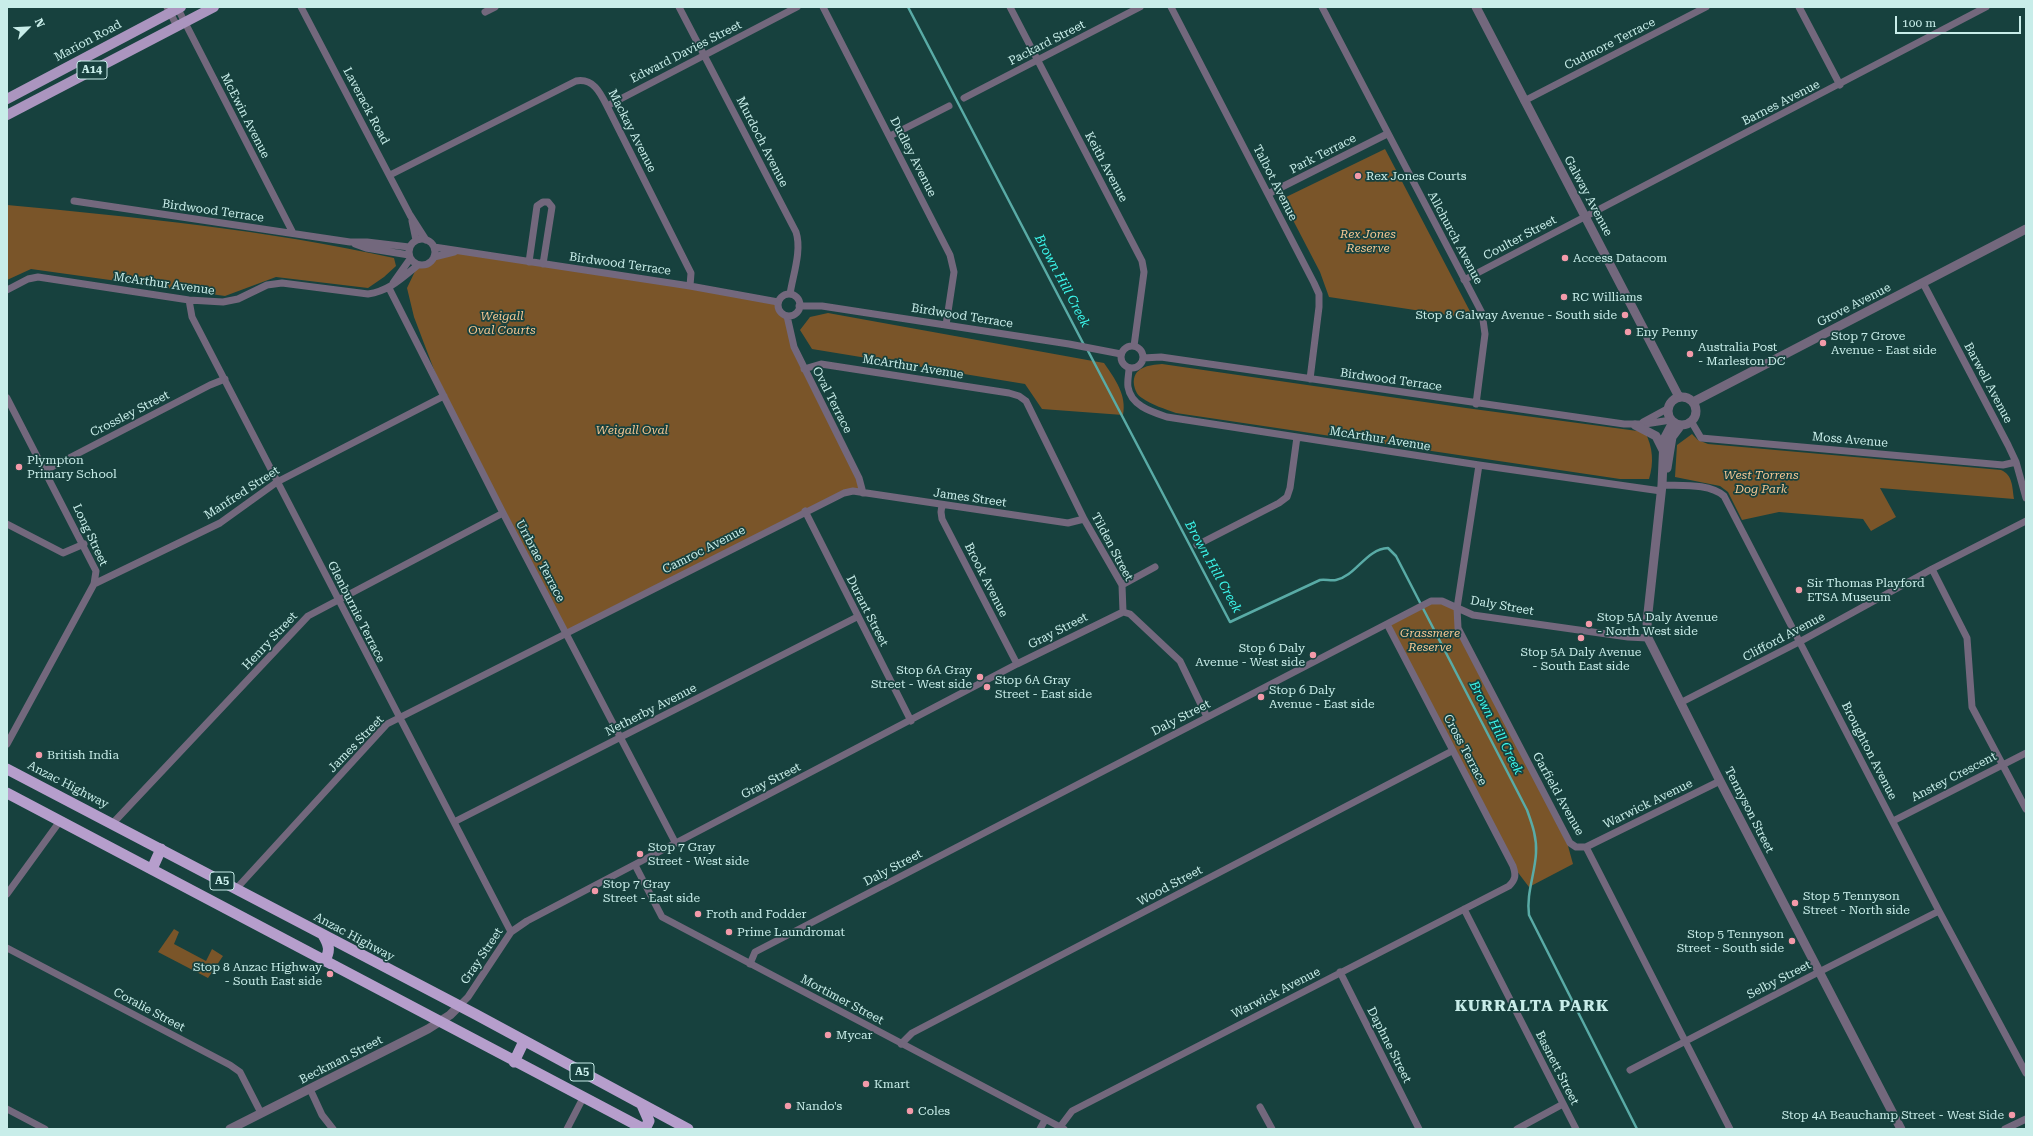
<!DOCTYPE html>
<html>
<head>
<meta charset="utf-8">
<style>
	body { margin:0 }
	#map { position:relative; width:2033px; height:1136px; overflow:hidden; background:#17413e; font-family:"Roboto Serif",serif }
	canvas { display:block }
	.frame { position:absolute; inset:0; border:8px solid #c8ede9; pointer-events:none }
	.north { position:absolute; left:8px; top:8px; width:40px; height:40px; -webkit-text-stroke:3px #17413e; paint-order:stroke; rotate:66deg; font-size:11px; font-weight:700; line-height:16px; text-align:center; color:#c8ede9 }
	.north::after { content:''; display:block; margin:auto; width:14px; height:18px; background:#c8ede9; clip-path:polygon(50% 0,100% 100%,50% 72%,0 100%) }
	.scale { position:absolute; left:1895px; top:16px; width:126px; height:18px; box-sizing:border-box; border:2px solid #c8ede9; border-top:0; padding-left:5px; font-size:12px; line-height:14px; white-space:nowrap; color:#c8ede9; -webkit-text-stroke:3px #17413e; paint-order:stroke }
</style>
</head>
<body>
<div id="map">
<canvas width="2033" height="1136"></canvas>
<div class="frame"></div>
<div class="north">N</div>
<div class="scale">100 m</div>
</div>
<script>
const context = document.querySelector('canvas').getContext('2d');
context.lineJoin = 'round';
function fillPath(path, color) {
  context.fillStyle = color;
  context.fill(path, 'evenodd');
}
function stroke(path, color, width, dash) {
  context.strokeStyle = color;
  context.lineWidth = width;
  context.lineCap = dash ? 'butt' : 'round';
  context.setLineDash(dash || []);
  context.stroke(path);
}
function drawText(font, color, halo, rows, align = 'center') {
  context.font = font + ' "Roboto Serif",serif';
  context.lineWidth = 3.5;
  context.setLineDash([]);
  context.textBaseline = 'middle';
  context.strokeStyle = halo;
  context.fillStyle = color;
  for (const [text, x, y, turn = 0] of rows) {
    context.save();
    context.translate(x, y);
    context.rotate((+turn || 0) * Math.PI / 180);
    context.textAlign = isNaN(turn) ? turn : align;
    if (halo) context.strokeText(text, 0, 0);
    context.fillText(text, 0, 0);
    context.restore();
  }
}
const green = new Path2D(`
	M 1385,149 L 1474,319 L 1329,297 L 1320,272 L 1282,199 Z
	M 7,205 C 136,217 267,230 394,258 L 396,266 L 384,277 L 368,288 L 276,277 L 225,296 L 31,269 L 7,280 Z
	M 458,251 L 778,302 L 780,311 L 787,316 L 794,347 L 863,493 L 843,493 L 565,632 L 444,396 L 414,317 L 407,288 L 418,265 L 427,265 L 434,257 Z
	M 828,313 L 1104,363 C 1115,379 1127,395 1123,415 L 1042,409 L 1025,384 L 812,349 L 800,330 L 810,317 Z
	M 1162,364 L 1466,408 L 1645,432 C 1653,447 1654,463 1649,479 L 1620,479 L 1176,413 C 1165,409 1152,405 1142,398 C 1137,395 1135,390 1134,385 C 1132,367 1149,365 1162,364 Z
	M 1692,434 L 1698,440 L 1708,444 L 2001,470 C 2013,475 2012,487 2014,499 L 1880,488 L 1896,517 L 1871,531 L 1863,519 L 1779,512 L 1742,520 L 1728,492 L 1720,486 L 1675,477 L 1677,445 Z
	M 1436,600 L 1457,608 L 1458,628 L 1565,835 L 1573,864 L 1529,887 L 1513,866 L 1387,624 Z
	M 174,929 L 179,932 L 174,944 L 206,961 L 212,949 L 223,956 L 208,978 L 158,952 Z`);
const stream = new Path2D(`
	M 908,7 L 1084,345
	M 1087,349 L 1230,622 L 1320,580 C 1325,579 1331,581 1336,580 C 1356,576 1366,549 1388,548 L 1396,556 L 1527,810 C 1532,824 1537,837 1536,853 C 1535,874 1526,894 1529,915 L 1637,1129`);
const minor = new Path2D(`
	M 167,7 L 177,26
	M 301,7 L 410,215 L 426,240
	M 679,7 L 796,232 C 802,250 793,275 790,294
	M 823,7 L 950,255 L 954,272 L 946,325
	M 1010,7 L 1142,261 L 1144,272 L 1134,346
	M 1171,7 L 1314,283 L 1319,294 L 1319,307 L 1310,379
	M 1322,7 L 1482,313 L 1485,334 L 1476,404
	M 1799,7 L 1840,85
	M 178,9 L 293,233
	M 485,12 L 495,7
	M 964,98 L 1140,7
	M 1524,101 L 1706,7
	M 607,106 L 797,7
	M 890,136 L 949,106
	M 390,175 L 576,81 C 593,78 600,92 607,106 L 691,273 L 690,286
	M 1268,194 L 1387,134
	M 74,201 L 350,242 L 367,242 L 409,247
	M 412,221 L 416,240
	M409 252a13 13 0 1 1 26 0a13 13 0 1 1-26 0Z
	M 355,244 L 366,248 L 409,255
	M 434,247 L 690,286 L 778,302
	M 434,257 L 454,252
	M 529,262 L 537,206 L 543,202 L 548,202 L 552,207 L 543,264
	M 1464,280 L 1986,7
	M 393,283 L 410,259
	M 1923,283 L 2008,445 L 2016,462 L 2026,498
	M 389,288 L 503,513 L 675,842
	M 7,290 L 28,279 L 38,277 L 189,300 L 223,302 L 238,299 L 267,285 L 282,283 L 368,294 C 389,291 402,278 418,265
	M778 305a11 11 0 1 1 22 0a11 11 0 1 1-22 0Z
	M 189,300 L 192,317 L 511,932
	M 799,306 L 822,306 L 1069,344 L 1121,354
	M 787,316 L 794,347 L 859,478 L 863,493
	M1121 357a11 11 0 1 1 22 0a11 11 0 1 1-22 0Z
	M 1143,358 L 1161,357 L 1624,424 L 1645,424 L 1671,420
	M 1129,368 C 1129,374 1127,381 1128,387 C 1131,406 1152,412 1167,417 L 1479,465 L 1661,491
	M 804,369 L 821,364 L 834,366 L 1009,393 L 1019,396 L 1026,401 L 1084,519 L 1122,585 L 1123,612 L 1130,614 L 1180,661 L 1207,717
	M 7,398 L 96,571 L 94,584 L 7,744
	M 1691,421 L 1701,438 L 2003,465 L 2016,462
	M 1643,422 L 1667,409
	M 1479,465 L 1457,608 L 1458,628 L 1570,843 L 1576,847 L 1586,847 L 1720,781
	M 46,470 L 210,385 L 225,379
	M 1662,485 C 1681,486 1709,483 1724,496 L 1939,911 L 2026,1073
	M 942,505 L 941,512 L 942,519 L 1017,664
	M 805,511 L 911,721
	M 7,524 L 63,553 L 84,544
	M 1197,545 L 1279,503 L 1287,497 L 1290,488 L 1297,437
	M 1932,569 L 1967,638 L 1972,707 L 2026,809
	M 94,584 L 220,523 L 277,482 L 444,396
	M 1122,585 L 1155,567
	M 1680,703 L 1801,641 L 1932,569 L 2026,521
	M 1893,821 L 2026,753
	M 454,822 L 857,617
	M 113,823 L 308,616 L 503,513
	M 1586,847 L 1730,1129
	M 635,865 L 662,917 L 1064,1129
	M 236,889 L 387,724 L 844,493 L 853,491 L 1068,523 L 1084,519
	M 7,894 L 60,821
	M 1464,909 L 1576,1129
	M 7,948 L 230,1065 L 240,1072 L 261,1113
	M 750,964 L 755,952 L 1431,601 L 1442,601 L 1473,615 L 1628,637 L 1648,638
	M 1340,972 L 1419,1129
	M 459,1006 L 468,997 L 511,932 L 527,921 L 1017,664 L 1123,612
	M 901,1044 L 912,1033 L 1452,751
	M 1630,1070 L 1813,975 L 1939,911
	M 310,1089 L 322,1115 L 333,1129
	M 1260,1107 L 1272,1129
	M 7,1109 L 45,1129
	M 1060,1127 L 1072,1111 L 1509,886 C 1516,879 1516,875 1513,866 L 1387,624
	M 567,1129 L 583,1098
	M 1040,1129 L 1045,1120
	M 1517,1129 L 1563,1104
	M 2005,1129 L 2026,1119`);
const tertiary = new Path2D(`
	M 1476,7 L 1679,397
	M1668 411a14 14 0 1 1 28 0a14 14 0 1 1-28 0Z
	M 1693,402 L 2026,229
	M 1673,422 L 1664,439 L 1662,485 L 1647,622 L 1648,638 L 1720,781 L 1901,1129
	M 1635,425 L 1656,436 L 1663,450
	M 1667,468 L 1672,437 L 1681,425
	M 230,1129 L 428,1029 L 450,1015 L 459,1006`);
const primary = new Path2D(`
	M 7,99 L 181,7
	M 7,115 L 214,7`);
const trunk = new Path2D(`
	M 7,769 L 475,1014 L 688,1129
	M 7,793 L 644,1129
	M 152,869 L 161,849
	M 323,935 C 329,945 331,951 324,961
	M 514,1062 L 524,1041
	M 642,1105 L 649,1121 L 645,1129`);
const markers = [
	[1358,176,4,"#f39aa9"],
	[1565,258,4,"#f39aa9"],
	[1564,297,4,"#f39aa9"],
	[1625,315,4,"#f39aa9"],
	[1628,332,4,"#f39aa9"],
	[1823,343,4,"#f39aa9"],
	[1690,354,4,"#f39aa9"],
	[19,467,4,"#f39aa9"],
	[1799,590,4,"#f39aa9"],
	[1589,624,4,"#f39aa9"],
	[1581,638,4,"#f39aa9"],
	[1313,655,4,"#f39aa9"],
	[980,677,4,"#f39aa9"],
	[987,687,4,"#f39aa9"],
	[1261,697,4,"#f39aa9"],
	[39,755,4,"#f39aa9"],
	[640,854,4,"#f39aa9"],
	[595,891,4,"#f39aa9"],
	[1795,903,4,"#f39aa9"],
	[698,914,4,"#f39aa9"],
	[729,932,4,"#f39aa9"],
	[1792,941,4,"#f39aa9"],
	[330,974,4,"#f39aa9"],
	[828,1035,4,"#f39aa9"],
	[866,1084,4,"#f39aa9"],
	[788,1106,4,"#f39aa9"],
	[910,1111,4,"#f39aa9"],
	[2012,1115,4,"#f39aa9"]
];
const shields = [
	[92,70,30],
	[222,881,24],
	[582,1072,24]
];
const shieldNames = [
	["A14",92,70],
	["A5",222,881],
	["A5",582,1072]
];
const streetNames = [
	["Marion Road",88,41,-28],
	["Packard Street",1047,43,-27],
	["Cudmore Terrace",1610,44,-27],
	["Edward Davies Street",686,52,-27],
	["Barnes Avenue",1781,103,-27],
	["Laverack Road",366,106,62],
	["McEwin Avenue",245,116,63],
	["Mackay Avenue",632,131,63],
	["Murdoch Avenue",762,142,63],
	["Park Terrace",1323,154,-27],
	["Dudley Avenue",913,157,63],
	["Keith Avenue",1106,167,62],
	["Talbot Avenue",1275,183,63],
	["Galway Avenue",1588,196,62],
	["Birdwood Terrace",213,211,8],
	["Allchurch Avenue",1455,238,62],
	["Coulter Street",1520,238,-28],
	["Birdwood Terrace",620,264,8],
	["McArthur Avenue",164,284,8],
	["Grove Avenue",1854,305,-27],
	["Birdwood Terrace",962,316,9],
	["McArthur Avenue",913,367,9],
	["Birdwood Terrace",1391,380,8],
	["Barwell Avenue",1988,383,62],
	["Oval Terrace",832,400,63],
	["Crossley Street",130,414,-27],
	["McArthur Avenue",1380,439,9],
	["Moss Avenue",1850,440,5],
	["Manfred Street",242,493,-33],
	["James Street",970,498,8],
	["Long Street",90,535,65],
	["Tilden Street",1112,547,62],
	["Camroc Avenue",704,550,-27],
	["Urrbrae Terrace",540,561,62],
	["Brook Avenue",986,580,63],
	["Daly Street",1502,606,10],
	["Durant Street",867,611,63],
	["Glenburnie Terrace",356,612,63],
	["Gray Street",1058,631,-27],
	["Clifford Avenue",1784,637,-28],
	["Henry Street",270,641,-47],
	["Netherby Avenue",651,710,-27],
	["Daly Street",1181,718,-27],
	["James Street",356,744,-46],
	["Cross Terrace",1465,750,62],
	["Broughton Avenue",1869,751,63],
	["Anstey Crescent",1954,777,-27],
	["Gray Street",771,781,-27],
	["Anzac Highway",68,785,27],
	["Garfield Avenue",1558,794,61],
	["Warwick Avenue",1648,804,-26],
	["Tennyson Street",1749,810,63],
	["Daly Street",893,868,-28],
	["Wood Street",1170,886,-28],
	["Anzac Highway",354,937,28],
	["Gray Street",482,956,-56],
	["Selby Street",1779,980,-27],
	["Warwick Avenue",1276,993,-27],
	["Mortimer Street",842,1000,28],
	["Coralie Street",149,1010,28],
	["Daphne Street",1389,1045,63],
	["Beckman Street",341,1060,-27],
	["Basnett Street",1557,1068,63]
];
const poiNames = [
	["Rex Jones Courts",1366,176],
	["Access Datacom",1573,258],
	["RC Williams",1572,297],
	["Stop 8 Galway Avenue - South side",1617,315,"right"],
	["Eny Penny",1636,332],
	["Stop 7 Grove",1831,336],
	["Avenue - East side",1831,350],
	["Australia Post",1698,347],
	["- Marleston DC",1698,361],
	["Plympton",27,460],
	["Primary School",27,474],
	["Sir Thomas Playford",1807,583],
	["ETSA Museum",1807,597],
	["Stop 5A Daly Avenue",1597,617],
	["- North West side",1597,631],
	["Stop 6 Daly",1305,648,"right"],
	["Avenue - West side",1305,662,"right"],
	["Stop 5A Daly Avenue",1581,652,"center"],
	["- South East side",1581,666,"center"],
	["Stop 6A Gray",972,670,"right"],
	["Street - West side",972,684,"right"],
	["Stop 6A Gray",995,680],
	["Street - East side",995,694],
	["Stop 6 Daly",1269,690],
	["Avenue - East side",1269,704],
	["British India",47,755],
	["Stop 7 Gray",648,847],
	["Street - West side",648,861],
	["Stop 7 Gray",603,884],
	["Street - East side",603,898],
	["Stop 5 Tennyson",1803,896],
	["Street - North side",1803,910],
	["Froth and Fodder",706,914],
	["Prime Laundromat",737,932],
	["Stop 5 Tennyson",1784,934,"right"],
	["Street - South side",1784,948,"right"],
	["Stop 8 Anzac Highway",322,967,"right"],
	["- South East side",322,981,"right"],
	["Mycar",836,1035],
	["Kmart",874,1084],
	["Nando's",796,1106],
	["Coles",918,1111],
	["Stop 4A Beauchamp Street - West Side",2004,1115,"right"]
];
const parkNames = [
	["Rex Jones",1368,234],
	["Reserve",1368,248],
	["Weigall",502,316],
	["Oval Courts",502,330],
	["Weigall Oval",632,430],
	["West Torrens",1761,475],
	["Dog Park",1761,489],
	["Grassmere",1430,633],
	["Reserve",1430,647]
];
const waterNames = [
	["Brown Hill Creek",1062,281,62],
	["Brown Hill Creek",1213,567,61],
	["Brown Hill Creek",1496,728,63]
];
const districtNames = [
	["KURRALTA PARK",1532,1006]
];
fillPath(green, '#7a5529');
stroke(stream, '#59aba6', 2.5);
stroke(minor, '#73687d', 7);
stroke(tertiary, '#73687d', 9);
stroke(primary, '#ab95bf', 10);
stroke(trunk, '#b69ecc', 11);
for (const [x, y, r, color] of markers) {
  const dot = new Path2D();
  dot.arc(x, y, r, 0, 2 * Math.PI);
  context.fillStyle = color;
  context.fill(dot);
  stroke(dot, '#17413e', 1.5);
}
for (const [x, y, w] of shields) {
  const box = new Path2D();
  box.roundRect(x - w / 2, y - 9, w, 18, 3);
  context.fillStyle = '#17413e';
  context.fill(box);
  stroke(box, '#c8ede9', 1);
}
drawText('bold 11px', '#c8ede9', null, shieldNames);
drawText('12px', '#c8ede9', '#17413e', streetNames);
drawText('12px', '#c8ede9', '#17413e', poiNames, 'left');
drawText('italic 12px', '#f5c692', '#17413e', parkNames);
drawText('italic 13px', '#3cf8ed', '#17413e', waterNames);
context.letterSpacing = '1px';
drawText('bold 16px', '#c8ede9', '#17413e', districtNames);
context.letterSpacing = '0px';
</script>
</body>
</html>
